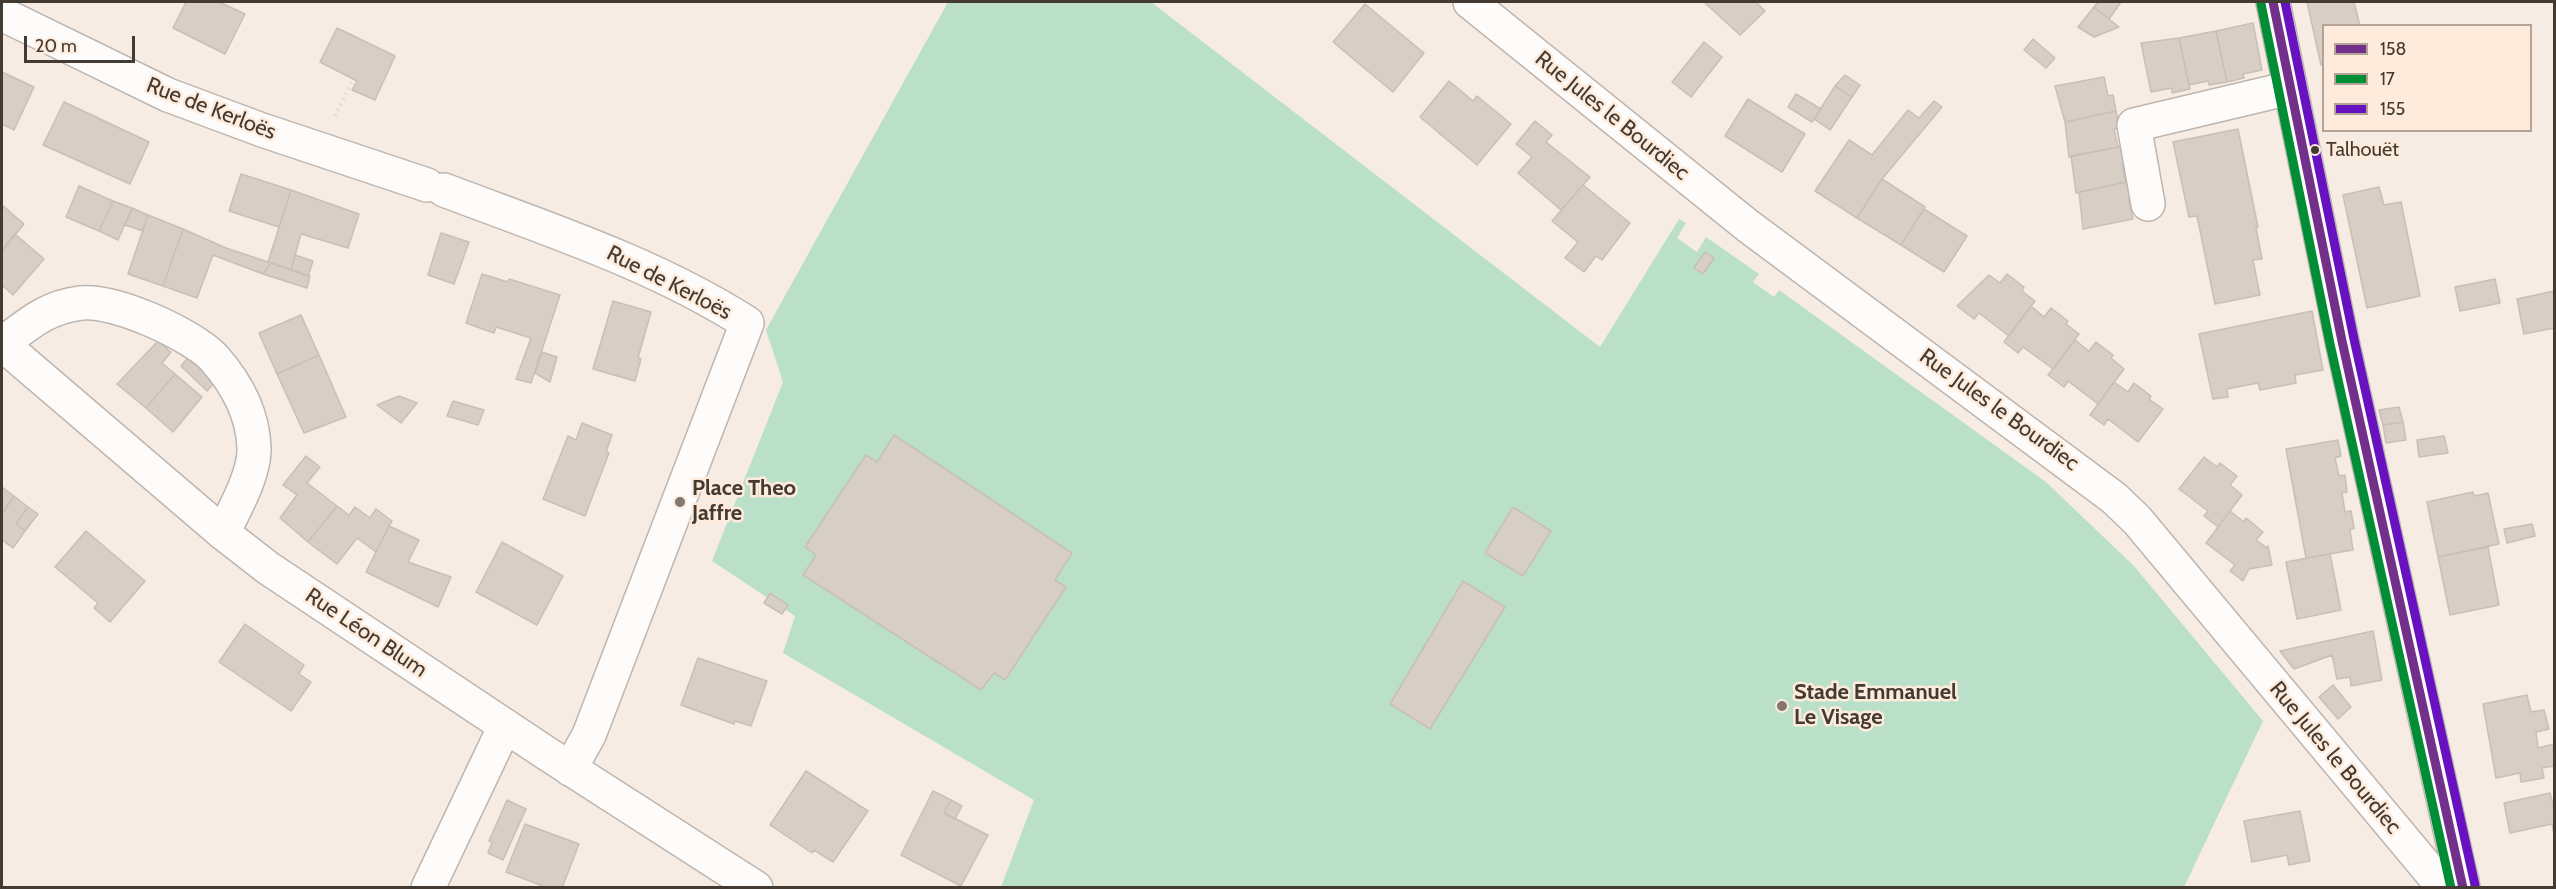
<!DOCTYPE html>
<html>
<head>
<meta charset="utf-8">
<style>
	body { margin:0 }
	#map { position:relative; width:2556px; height:889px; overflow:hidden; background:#f6ece3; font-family:Cabin,sans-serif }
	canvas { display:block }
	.frame { position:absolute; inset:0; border:3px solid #433a32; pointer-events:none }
	.legend { position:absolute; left:2322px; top:24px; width:210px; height:108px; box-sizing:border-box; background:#feebdb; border:2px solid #b3a497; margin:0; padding:8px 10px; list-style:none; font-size:18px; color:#433a32 }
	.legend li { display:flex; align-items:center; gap:12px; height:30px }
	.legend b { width:30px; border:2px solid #b3a497 }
	.scale { position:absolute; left:24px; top:36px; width:111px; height:27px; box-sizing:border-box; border:3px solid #433a32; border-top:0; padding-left:8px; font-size:18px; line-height:21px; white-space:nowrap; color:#433a32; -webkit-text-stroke:4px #feebdb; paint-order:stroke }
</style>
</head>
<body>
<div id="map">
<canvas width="2556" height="889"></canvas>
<div class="frame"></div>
<ul class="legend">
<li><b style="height:8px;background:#73308a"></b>158</li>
<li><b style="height:8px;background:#008d36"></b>17</li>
<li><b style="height:8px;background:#6711c1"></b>155</li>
</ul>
<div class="scale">20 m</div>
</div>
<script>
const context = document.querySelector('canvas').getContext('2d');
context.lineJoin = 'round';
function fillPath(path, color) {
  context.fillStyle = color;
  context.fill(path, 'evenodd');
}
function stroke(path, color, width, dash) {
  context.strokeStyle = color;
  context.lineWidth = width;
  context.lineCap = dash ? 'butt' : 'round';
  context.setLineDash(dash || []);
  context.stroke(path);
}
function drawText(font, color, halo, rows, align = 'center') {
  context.font = font + ' Cabin,sans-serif';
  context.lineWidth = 5;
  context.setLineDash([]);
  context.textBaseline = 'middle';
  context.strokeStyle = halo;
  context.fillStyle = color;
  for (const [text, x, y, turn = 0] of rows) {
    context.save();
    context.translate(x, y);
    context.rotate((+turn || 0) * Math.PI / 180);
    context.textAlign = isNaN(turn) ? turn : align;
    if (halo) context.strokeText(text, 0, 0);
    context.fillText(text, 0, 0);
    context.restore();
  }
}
const green = new Path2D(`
	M 948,2 L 1151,2 L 1600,347 L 1679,219 L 1686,223 L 1677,238 L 1697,252 L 1706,237 L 1759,274 L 1753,282 L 1774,297 L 1779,290 L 2046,482 L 2134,566 L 2263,721 L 2184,887 L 1001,887 L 1034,800 L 783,653 L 795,616 L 712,561 L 783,382 L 766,330 Z`);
const building = new Path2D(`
	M 186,2 L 219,2 L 245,14 L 225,54 L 173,28 Z
	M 1704,2 L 1756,2 L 1765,11 L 1740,35 Z
	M 2098,2 L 2121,2 L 2109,19 L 2094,7 Z
	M 2307,2 L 2354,2 L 2360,26 L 2324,26 L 2324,64 L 2321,65 Z
	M 1365,4 L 1424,53 L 1393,92 L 1333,42 Z
	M 2094,7 L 2119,27 L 2094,37 L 2078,27 Z
	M 2253,23 L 2262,70 L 2243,74 L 2244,78 L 2227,82 L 2216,31 Z
	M 337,28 L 395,56 L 375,100 L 352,90 L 357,81 L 320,62 Z
	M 2216,31 L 2227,82 L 2209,85 L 2208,81 L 2189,85 L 2179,38 Z
	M 2179,38 L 2190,89 L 2172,93 L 2172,88 L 2151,92 L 2141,43 Z
	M 2033,39 L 2055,58 L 2046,68 L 2024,50 Z
	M 1704,42 L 1722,57 L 1691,97 L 1672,82 Z
	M 2,72 L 34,87 L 14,130 L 2,124 Z
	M 1845,75 L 1860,85 L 1852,97 L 1835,86 Z
	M 2104,77 L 2108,96 L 2113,95 L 2116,111 L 2065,122 L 2055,86 Z
	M 1449,81 L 1473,101 L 1477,96 L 1511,124 L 1477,165 L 1420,117 Z
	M 1835,86 L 1852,97 L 1830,130 L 1814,119 Z
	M 1796,94 L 1821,109 L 1812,122 L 1788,107 Z
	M 1748,99 L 1805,134 L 1782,172 L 1725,136 Z
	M 1934,101 L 1942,107 L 1882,179 L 1857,218 L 1815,191 L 1849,140 L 1872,155 L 1908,110 L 1919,118 Z
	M 64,102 L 149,142 L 130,184 L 43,145 Z
	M 2116,111 L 2119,128 L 2114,129 L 2118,147 L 2069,157 L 2065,122 Z
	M 1535,121 L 1552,135 L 1546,142 L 1590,177 L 1561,210 L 1518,173 L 1532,157 L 1516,144 Z
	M 2238,129 L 2258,227 L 2256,228 L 2262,259 L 2253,260 L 2260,295 L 2215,304 L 2197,216 L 2189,217 L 2173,142 Z
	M 2123,146 L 2127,163 L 2122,164 L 2126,182 L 2076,193 L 2071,156 Z
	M 241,174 L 291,190 L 279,227 L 229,211 Z
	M 1882,179 L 1925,207 L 1901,245 L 1857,218 Z
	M 2130,181 L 2134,199 L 2129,200 L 2133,219 L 2083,229 L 2079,192 Z
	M 1583,185 L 1630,223 L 1602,260 L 1596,256 L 1584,272 L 1565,258 L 1578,242 L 1552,221 Z
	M 79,186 L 113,201 L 99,231 L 66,217 Z
	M 2379,187 L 2384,205 L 2401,202 L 2420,296 L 2367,308 L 2343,195 Z
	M 291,190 L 359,214 L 348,248 L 301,234 L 291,270 L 268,262 Z
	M 113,201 L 132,208 L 118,240 L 99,231 Z
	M 2,205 L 24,224 L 2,251 Z
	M 132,208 L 148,215 L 143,231 L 125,225 Z
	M 1924,209 L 1967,236 L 1944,272 L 1901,245 Z
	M 148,215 L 183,229 L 163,286 L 128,274 Z
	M 183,229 L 226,248 L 271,263 L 263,274 L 213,255 L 197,298 L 163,286 Z
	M 441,233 L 469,242 L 454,284 L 428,275 Z
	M 15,234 L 44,259 L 13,295 L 2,285 L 2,251 Z
	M 1705,252 L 1714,258 L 1703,274 L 1694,268 Z
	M 295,255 L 313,261 L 308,276 L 291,270 Z
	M 271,263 L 310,276 L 307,288 L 263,274 Z
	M 482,274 L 508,282 L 509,279 L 560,295 L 531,383 L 516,379 L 531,338 L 496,327 L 494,333 L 466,323 Z
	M 2007,274 L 2024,287 L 2022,291 L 2035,301 L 2009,336 L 1979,313 L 1974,319 L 1957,306 L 1989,275 L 2000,283 Z
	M 2495,279 L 2500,303 L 2460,311 L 2455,287 Z
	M 2554,291 L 2554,328 L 2524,334 L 2517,299 Z
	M 613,301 L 651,312 L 638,358 L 641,359 L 635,381 L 593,369 Z
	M 2031,306 L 2044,317 L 2051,308 L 2068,321 L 2066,324 L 2079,334 L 2053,369 L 2023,347 L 2018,353 L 2004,342 Z
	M 2312,311 L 2323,370 L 2295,375 L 2296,383 L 2260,390 L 2258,383 L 2227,389 L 2228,397 L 2213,399 L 2199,334 Z
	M 301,315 L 319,355 L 277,374 L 259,333 Z
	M 2075,340 L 2089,351 L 2096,342 L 2113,355 L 2111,358 L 2124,369 L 2098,404 L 2068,381 L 2064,387 L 2048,375 Z
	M 158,341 L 171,352 L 162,363 L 175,374 L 146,408 L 117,384 Z
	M 542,352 L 557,357 L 550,382 L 535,373 Z
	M 190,355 L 217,380 L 207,391 L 181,366 Z
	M 319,355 L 346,417 L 304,433 L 277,374 Z
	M 175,374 L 202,397 L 173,432 L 146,408 Z
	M 2114,382 L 2128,392 L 2134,383 L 2151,396 L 2149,399 L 2163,409 L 2138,442 L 2108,419 L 2104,425 L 2090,415 Z
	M 399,396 L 417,403 L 401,423 L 377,405 Z
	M 453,401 L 484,410 L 478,425 L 447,416 Z
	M 2399,407 L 2403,422 L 2383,425 L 2379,410 Z
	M 2403,422 L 2406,440 L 2386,443 L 2383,425 Z
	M 582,423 L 612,435 L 606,452 L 609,453 L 585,516 L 543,499 L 568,436 L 576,440 Z
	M 894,435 L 1072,553 L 1055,580 L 1066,587 L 1005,680 L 994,673 L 981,690 L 803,575 L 816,555 L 805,547 L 866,455 L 877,462 Z
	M 2444,436 L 2448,453 L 2419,457 L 2417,440 Z
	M 2338,440 L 2341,456 L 2335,458 L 2339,476 L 2345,475 L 2347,492 L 2342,493 L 2345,512 L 2351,511 L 2354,528 L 2350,530 L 2353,550 L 2306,558 L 2286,449 Z
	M 306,456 L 320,467 L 307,483 L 337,506 L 308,542 L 280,518 L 297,495 L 283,485 Z
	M 2204,457 L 2217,467 L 2220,463 L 2237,476 L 2230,485 L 2242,495 L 2218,527 L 2204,516 L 2208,511 L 2179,489 Z
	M 2,487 L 14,496 L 2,514 Z
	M 2473,492 L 2474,496 L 2488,493 L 2499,544 L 2438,557 L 2427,502 Z
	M 14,496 L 28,507 L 16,524 L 25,531 L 13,548 L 2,540 L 2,514 Z
	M 337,506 L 349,515 L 355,507 L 370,518 L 376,509 L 392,521 L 376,552 L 357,538 L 337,564 L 308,542 Z
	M 28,507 L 38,514 L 25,531 L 16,524 Z
	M 1513,507 L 1551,531 L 1523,576 L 1485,553 Z
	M 2230,511 L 2244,522 L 2246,518 L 2263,532 L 2256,540 L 2267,548 L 2268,546 L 2272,565 L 2249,569 L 2243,581 L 2230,571 L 2235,565 L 2206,543 Z
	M 2532,524 L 2535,536 L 2507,543 L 2504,529 Z
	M 389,526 L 419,540 L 408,562 L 451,577 L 438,607 L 366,572 Z
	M 86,531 L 145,581 L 110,622 L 94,608 L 98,603 L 55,567 Z
	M 502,542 L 563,576 L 537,625 L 476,592 Z
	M 2488,547 L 2499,605 L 2450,615 L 2438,557 Z
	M 2330,554 L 2341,610 L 2297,619 L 2286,562 Z
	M 1463,581 L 1505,607 L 1430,729 L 1390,704 Z
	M 770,593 L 788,605 L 782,614 L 764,603 Z
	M 245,624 L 304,665 L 299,674 L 311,682 L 291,711 L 219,662 Z
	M 2373,631 L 2382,680 L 2351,686 L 2350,677 L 2337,679 L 2332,655 L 2294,669 L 2280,651 Z
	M 698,658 L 767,681 L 751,726 L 735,721 L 734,724 L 681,705 Z
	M 2333,685 L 2351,707 L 2338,719 L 2319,697 Z
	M 2527,695 L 2531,712 L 2544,710 L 2549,729 L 2536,732 L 2538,748 L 2554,744 L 2554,766 L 2542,768 L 2544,778 L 2521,782 L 2520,773 L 2496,778 L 2483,704 Z
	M 806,771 L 868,811 L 833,862 L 814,850 L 812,853 L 770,825 Z
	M 933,791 L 951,800 L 944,813 L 988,835 L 961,886 L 901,855 Z
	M 2550,793 L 2554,808 L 2554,834 L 2552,824 L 2510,833 L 2504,803 Z
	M 507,800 L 526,809 L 503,860 L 488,853 L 492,842 L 489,841 Z
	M 951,800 L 962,806 L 955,819 L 944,813 Z
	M 2300,811 L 2310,861 L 2289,865 L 2287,855 L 2252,862 L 2244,821 Z
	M 525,824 L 579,844 L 562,888 L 548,888 L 506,872 Z`);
const path = new Path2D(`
	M 335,116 L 353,79`);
const minor = new Path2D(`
	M 1470,2 L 1748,226 L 2114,498 L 2137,520 L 2434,876 L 2462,881
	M 2273,2 L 2342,341 L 2463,888
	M 2,14 L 168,95 L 262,130 L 427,185
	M 444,190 C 547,229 655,264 747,323 L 589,735 L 570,769
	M 2148,204 L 2134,125 L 2290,88
	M 2,344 C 28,324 47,307 81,303 C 114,299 191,334 214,358 C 236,383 253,414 254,448 C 255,474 234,510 223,533
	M 428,888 L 505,726`);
const tertiary = new Path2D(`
	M 2,344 L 223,533 L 268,568 L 546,753 L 756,888`);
const bus1 = new Path2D(`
	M 2273,2 L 2342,341 L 2463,888`);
const bus2 = new Path2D(`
	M 2261,4 L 2330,344 L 2451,888`);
const bus3 = new Path2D(`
	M 2285,2 L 2354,339 L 2475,885`);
const markers = [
	[2315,150,5,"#433a32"],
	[680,502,6,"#827870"],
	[1782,706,6,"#827870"]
];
const busNames = [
	["Talhouët",2326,150]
];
const streetNames = [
	["Rue de Kerloës",211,109,21],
	["Rue Jules le Bourdiec",1612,116,39],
	["Rue de Kerloës",669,283,27],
	["Rue Jules le Bourdiec",1999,410,36],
	["Rue Léon Blum",366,633,34],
	["Rue Jules le Bourdiec",2335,758,50]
];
const poiNames = [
	["Place Theo",692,489],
	["Jaffre",692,514],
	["Stade Emmanuel",1794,693],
	["Le Visage",1794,718]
];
fillPath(green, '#bbe0c9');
fillPath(building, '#d7cec6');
stroke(building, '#c8bfb7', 1.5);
stroke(minor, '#beb5ae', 36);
stroke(tertiary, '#beb5ae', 36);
stroke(path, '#dcd9d6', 4, [1.5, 4.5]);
stroke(minor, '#fefcfb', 33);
stroke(tertiary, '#fefcfb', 33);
stroke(bus1, '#73308a', 9);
stroke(bus2, '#008d36', 9);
stroke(bus3, '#6711c1', 9);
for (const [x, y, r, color] of markers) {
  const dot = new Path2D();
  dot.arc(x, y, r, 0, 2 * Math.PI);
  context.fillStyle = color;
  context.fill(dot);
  stroke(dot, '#feebdb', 2);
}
drawText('20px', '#433a32', '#feebdb', busNames, 'left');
drawText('22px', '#433a32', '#feebdb', streetNames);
drawText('bold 22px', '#433a32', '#feebdb', poiNames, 'left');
</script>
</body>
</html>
